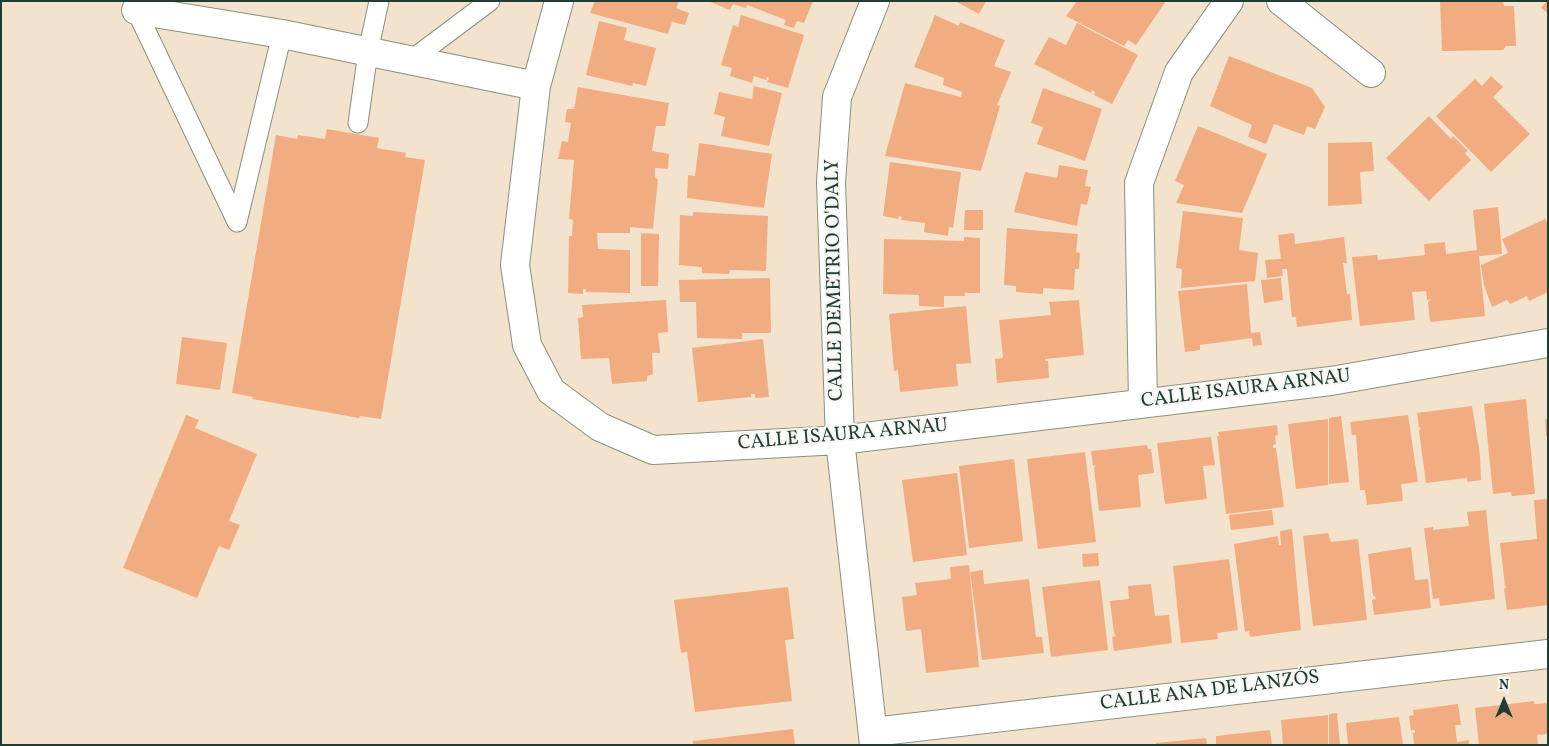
<!DOCTYPE html>
<html>
<head>
<meta charset="utf-8">
<style>
	body { margin:0 }
	#map { position:relative; width:1549px; height:746px; overflow:hidden; background:#f3e3cc; font-family:Vollkorn,serif }
	canvas { display:block }
	.frame { position:absolute; inset:0; border:2px solid #1f3d34; pointer-events:none }
	.north { position:absolute; left:1479px; top:676px; width:50px; height:50px; -webkit-text-stroke:4px #f6f6f2; paint-order:stroke; rotate:0deg; font-size:14px; font-weight:700; line-height:20px; text-align:center; color:#1f3d34 }
	.north::after { content:''; display:block; margin:auto; width:18px; height:22px; background:#1f3d34; clip-path:polygon(50% 0,100% 100%,50% 72%,0 100%) }
</style>
</head>
<body>
<div id="map">
<canvas width="1549" height="746"></canvas>
<div class="frame"></div>
<div class="north">N</div>
</div>
<script>
const context = document.querySelector('canvas').getContext('2d');
context.lineJoin = 'round';
function fillPath(path, color) {
  context.fillStyle = color;
  context.fill(path, 'evenodd');
}
function stroke(path, color, width, dash) {
  context.strokeStyle = color;
  context.lineWidth = width;
  context.lineCap = dash ? 'butt' : 'round';
  context.setLineDash(dash || []);
  context.stroke(path);
}
function drawText(font, color, halo, rows, align = 'center') {
  context.font = font + ' Vollkorn,serif';
  context.lineWidth = 4;
  context.setLineDash([]);
  context.textBaseline = 'middle';
  context.strokeStyle = halo;
  context.fillStyle = color;
  for (const [text, x, y, turn = 0] of rows) {
    context.save();
    context.translate(x, y);
    context.rotate((+turn || 0) * Math.PI / 180);
    context.textAlign = isNaN(turn) ? turn : align;
    if (halo) context.strokeText(text, 0, 0);
    context.fillText(text, 0, 0);
    context.restore();
  }
}
const building = new Path2D(`
	M 595,1 L 679,1 L 676,8 L 689,13 L 685,25 L 672,22 L 668,34 L 590,13 Z
	M 708,1 L 813,1 L 804,23 L 797,21 L 794,28 L 784,25 L 786,20 L 747,5 L 746,8 L 733,4 L 730,10 Z
	M 955,1 L 986,1 L 979,14 Z
	M 1077,1 L 1166,1 L 1136,45 L 1128,40 L 1124,46 L 1066,16 Z
	M 1440,1 L 1503,1 L 1504,6 L 1514,6 L 1516,46 L 1506,46 L 1503,50 L 1442,51 Z
	M 1544,1 L 1548,1 L 1548,13 L 1541,8 L 1546,2 Z
	M 741,15 L 804,35 L 788,88 L 767,82 L 769,78 L 767,77 L 766,80 L 754,76 L 752,83 L 730,76 L 732,68 L 721,65 L 733,25 L 738,27 Z
	M 935,15 L 959,26 L 960,22 L 1005,40 L 994,66 L 1011,72 L 997,105 L 1000,106 L 981,171 L 885,156 L 905,83 L 961,97 L 962,92 L 943,85 L 944,78 L 914,67 Z
	M 599,21 L 627,28 L 624,40 L 656,48 L 646,86 L 633,83 L 632,86 L 586,75 Z
	M 1077,23 L 1138,55 L 1112,104 L 1094,95 L 1095,92 L 1092,90 L 1091,93 L 1034,64 L 1049,37 L 1066,45 Z
	M 1229,56 L 1312,88 L 1325,107 L 1315,129 L 1307,126 L 1304,135 L 1274,124 L 1266,144 L 1248,137 L 1252,125 L 1210,106 Z
	M 1491,76 L 1503,87 L 1493,97 L 1530,134 L 1491,172 L 1436,116 L 1475,79 L 1482,86 Z
	M 754,86 L 782,93 L 769,146 L 721,136 L 725,117 L 714,114 L 719,92 L 752,99 Z
	M 578,87 L 669,103 L 665,126 L 656,126 L 652,151 L 669,154 L 668,169 L 655,168 L 655,178 L 658,179 L 653,229 L 630,227 L 630,233 L 597,233 L 598,249 L 630,250 L 630,293 L 586,292 L 586,289 L 583,289 L 583,294 L 568,293 L 569,236 L 572,236 L 573,220 L 569,219 L 574,160 L 558,159 L 562,141 L 568,142 L 571,123 L 565,122 L 567,109 L 574,109 Z
	M 1043,88 L 1102,109 L 1085,161 L 1037,144 L 1043,127 L 1031,123 Z
	M 1429,116 L 1451,139 L 1453,136 L 1468,151 L 1465,153 L 1471,160 L 1429,201 L 1386,158 Z
	M 1198,126 L 1267,154 L 1242,213 L 1176,203 L 1184,185 L 1175,181 Z
	M 327,129 L 379,138 L 377,148 L 406,153 L 405,157 L 425,160 L 381,419 L 360,416 L 359,418 L 252,399 L 253,397 L 232,393 L 276,135 L 297,139 L 298,135 L 325,139 Z
	M 1372,142 L 1374,171 L 1360,172 L 1362,204 L 1328,206 L 1328,143 Z
	M 699,143 L 772,154 L 764,208 L 687,198 L 688,175 L 695,176 Z
	M 890,162 L 961,172 L 953,228 L 949,227 L 948,236 L 924,232 L 925,223 L 901,220 L 902,217 L 899,216 L 898,219 L 883,216 Z
	M 1059,165 L 1088,170 L 1085,186 L 1091,187 L 1087,205 L 1081,204 L 1077,226 L 1014,212 L 1025,172 L 1057,178 Z
	M 1498,207 L 1502,254 L 1479,256 L 1485,316 L 1430,322 L 1428,302 L 1431,299 L 1427,300 L 1426,291 L 1412,292 L 1415,320 L 1360,326 L 1352,257 L 1377,255 L 1378,260 L 1425,255 L 1424,244 L 1445,242 L 1446,254 L 1477,250 L 1473,210 Z
	M 965,210 L 983,210 L 983,230 L 964,230 Z
	M 1183,211 L 1243,218 L 1239,250 L 1258,253 L 1255,281 L 1181,288 L 1182,269 L 1176,268 Z
	M 693,212 L 768,216 L 766,271 L 730,270 L 729,274 L 702,273 L 702,267 L 679,265 L 680,215 L 693,216 Z
	M 1545,219 L 1548,223 L 1548,292 L 1529,301 L 1527,296 L 1510,304 L 1507,300 L 1492,307 L 1484,285 L 1481,265 L 1508,253 L 1502,239 Z
	M 1007,228 L 1078,234 L 1076,252 L 1080,253 L 1079,269 L 1075,269 L 1074,290 L 1043,288 L 1043,294 L 1016,292 L 1016,286 L 1004,285 Z
	M 641,233 L 659,234 L 658,286 L 641,286 Z
	M 1294,233 L 1295,244 L 1344,237 L 1347,263 L 1343,263 L 1347,294 L 1350,294 L 1352,320 L 1297,327 L 1296,317 L 1292,317 L 1287,269 L 1282,269 L 1283,276 L 1267,278 L 1265,260 L 1281,259 L 1278,235 Z
	M 964,237 L 980,238 L 980,293 L 965,293 L 965,296 L 944,296 L 944,307 L 919,306 L 919,295 L 883,294 L 884,239 L 964,241 Z
	M 770,278 L 771,333 L 742,333 L 742,339 L 697,338 L 696,302 L 680,302 L 679,280 Z
	M 1281,278 L 1283,300 L 1264,303 L 1261,280 Z
	M 1247,284 L 1251,333 L 1260,332 L 1262,345 L 1253,346 L 1252,338 L 1200,345 L 1200,350 L 1185,352 L 1178,291 Z
	M 666,300 L 668,332 L 658,333 L 660,353 L 652,353 L 653,374 L 647,376 L 647,381 L 612,384 L 609,358 L 581,359 L 578,318 L 583,317 L 582,305 Z
	M 1079,300 L 1084,355 L 1045,359 L 1045,361 L 1048,361 L 1049,378 L 997,383 L 995,359 L 1003,358 L 999,320 L 1051,315 L 1049,302 Z
	M 966,306 L 971,363 L 956,364 L 958,386 L 900,392 L 898,370 L 894,371 L 889,314 Z
	M 182,337 L 227,343 L 220,390 L 176,384 Z
	M 763,339 L 769,397 L 755,398 L 755,394 L 751,394 L 751,397 L 698,402 L 692,348 Z
	M 1526,399 L 1535,494 L 1512,496 L 1511,492 L 1493,494 L 1484,404 Z
	M 1472,406 L 1480,455 L 1481,480 L 1467,482 L 1467,478 L 1426,483 L 1419,431 L 1421,427 L 1419,428 L 1417,413 Z
	M 186,415 L 199,420 L 195,428 L 257,454 L 229,521 L 240,525 L 229,550 L 219,546 L 197,598 L 123,568 Z
	M 1408,415 L 1418,482 L 1401,484 L 1403,501 L 1367,505 L 1365,490 L 1360,490 L 1356,435 L 1352,435 L 1350,422 Z
	M 1341,416 L 1349,482 L 1329,484 L 1329,418 Z
	M 1328,419 L 1328,485 L 1296,489 L 1288,424 Z
	M 1545,419 L 1548,419 L 1548,436 L 1546,436 Z
	M 1277,425 L 1278,435 L 1275,436 L 1276,444 L 1273,445 L 1273,448 L 1276,448 L 1284,507 L 1226,514 L 1217,436 L 1219,436 L 1218,432 Z
	M 1211,437 L 1215,465 L 1203,466 L 1207,499 L 1165,504 L 1157,443 Z
	M 1147,445 L 1148,449 L 1151,449 L 1154,473 L 1138,475 L 1141,507 L 1099,511 L 1094,468 L 1096,465 L 1093,466 L 1091,451 Z
	M 1085,452 L 1096,542 L 1038,549 L 1027,459 Z
	M 1014,459 L 1023,541 L 969,548 L 959,466 Z
	M 957,473 L 967,555 L 913,562 L 902,480 Z
	M 1548,499 L 1548,605 L 1507,610 L 1504,589 L 1507,586 L 1505,586 L 1500,543 L 1537,539 L 1534,500 Z
	M 1272,510 L 1274,525 L 1231,530 L 1229,515 Z
	M 1486,510 L 1495,599 L 1440,606 L 1439,598 L 1433,599 L 1424,528 L 1433,527 L 1433,530 L 1469,526 L 1467,512 Z
	M 1292,529 L 1301,630 L 1250,637 L 1249,631 L 1245,632 L 1234,544 L 1278,536 L 1279,545 L 1281,545 L 1280,531 Z
	M 1328,533 L 1331,542 L 1358,539 L 1367,620 L 1313,626 L 1303,536 Z
	M 1411,547 L 1415,580 L 1428,579 L 1431,608 L 1374,615 L 1372,600 L 1376,599 L 1375,596 L 1373,596 L 1368,554 Z
	M 1098,553 L 1099,566 L 1083,567 L 1082,554 Z
	M 1229,559 L 1238,630 L 1217,633 L 1218,639 L 1181,643 L 1173,566 Z
	M 969,565 L 979,667 L 926,673 L 921,629 L 906,631 L 902,597 L 917,595 L 915,583 L 951,579 L 950,567 Z
	M 983,570 L 984,584 L 1029,579 L 1036,637 L 1042,637 L 1044,653 L 982,660 L 970,572 Z
	M 1100,580 L 1108,650 L 1051,657 L 1042,587 Z
	M 1151,584 L 1155,616 L 1169,615 L 1172,643 L 1114,651 L 1112,637 L 1116,636 L 1114,633 L 1110,601 L 1129,599 L 1128,586 Z
	M 788,587 L 794,639 L 785,640 L 792,701 L 695,712 L 687,652 L 681,653 L 674,600 Z
	M 1534,701 L 1534,704 L 1548,703 L 1548,734 L 1537,735 L 1538,745 L 1479,745 L 1475,708 Z
	M 1458,704 L 1461,725 L 1455,725 L 1457,742 L 1469,740 L 1469,745 L 1414,745 L 1413,733 L 1415,733 L 1415,730 L 1411,730 L 1409,716 L 1414,715 L 1413,710 Z
	M 1337,713 L 1340,745 L 1329,745 L 1329,714 Z
	M 1328,715 L 1328,745 L 1283,745 L 1281,720 Z
	M 1399,717 L 1403,745 L 1348,745 L 1346,723 Z
	M 793,729 L 795,745 L 693,745 L 693,741 Z
	M 1270,730 L 1272,745 L 1216,745 L 1216,736 Z
	M 1206,738 L 1207,745 L 1156,745 L 1156,743 Z`);
const service = new Path2D(`
	M 136,10 L 237,222 L 282,34
	M 410,61 L 490,1
	M 358,123 L 368,52 L 379,1`);
const minor = new Path2D(`
	M 559,1 L 536,86 L 515,265 L 527,345 L 551,391 L 600,427 L 653,450 L 840,440 L 1331,381 L 1548,343
	M 1281,1 L 1371,73
	M 136,10 L 282,34 L 536,86
	M 1143,403 L 1139,183 L 1179,72 L 1229,1
	M 873,732 L 1548,654
	M 874,745 L 840,440 L 831,182 L 837,97 L 875,1`);
const streetNames = [
	["CALLE DEMETRIO O'DALY",836,280,-91],
	["CALLE ISAURA ARNAU",1246,390,-7],
	["CALLE ISAURA ARNAU",843,436,-5],
	["CALLE ANA DE LANZÓS",1210,692,-7]
];
fillPath(building, '#f1ac81');
stroke(service, '#899080', 21);
stroke(minor, '#899080', 30);
stroke(service, '#fff', 19);
stroke(minor, '#fff', 28);
drawText('20px', '#1f3d34', '#f6f6f2', streetNames);
</script>
</body>
</html>
